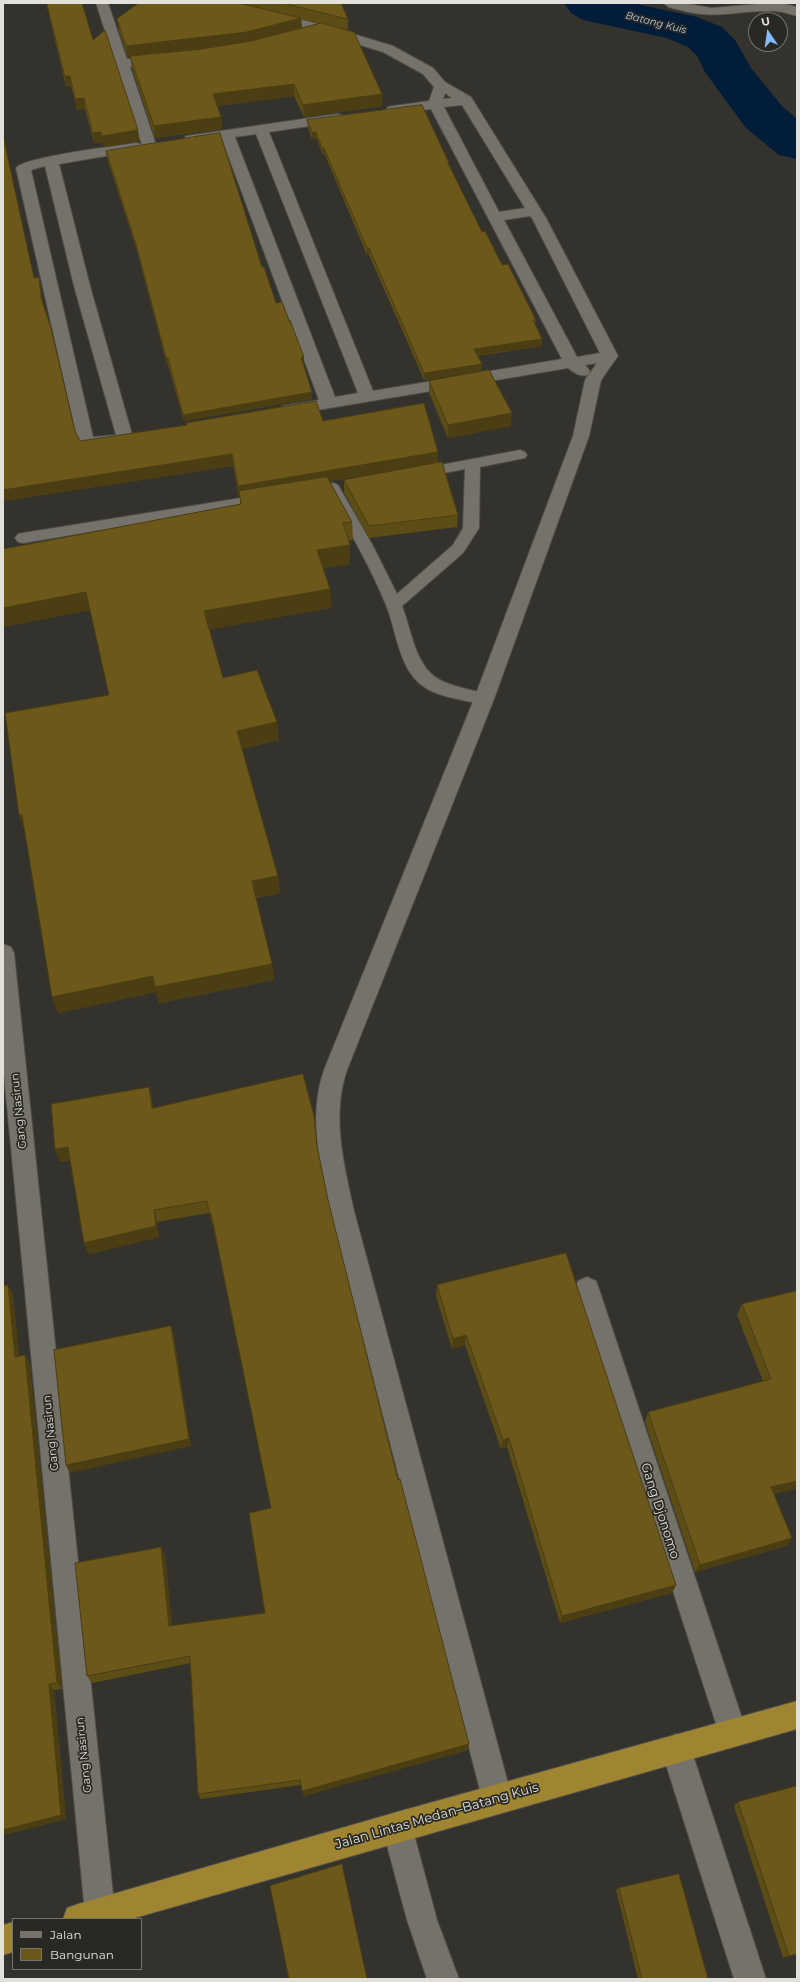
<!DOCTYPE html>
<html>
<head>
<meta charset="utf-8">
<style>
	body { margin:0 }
	#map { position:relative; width:800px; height:1982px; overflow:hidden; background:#34322c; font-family:Montserrat,sans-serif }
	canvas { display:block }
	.frame { position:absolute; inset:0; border:4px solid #e1e0db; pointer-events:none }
	.legend { position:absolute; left:12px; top:1918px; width:130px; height:52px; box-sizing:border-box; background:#2a2822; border:1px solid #73726c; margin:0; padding:5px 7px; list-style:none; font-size:12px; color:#e1e0db }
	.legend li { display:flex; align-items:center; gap:8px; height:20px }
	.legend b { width:20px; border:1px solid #73726c }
	.north { position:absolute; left:748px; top:12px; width:40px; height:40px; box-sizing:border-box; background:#2a2822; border:1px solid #73726c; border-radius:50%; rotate:347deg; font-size:11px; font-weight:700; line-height:16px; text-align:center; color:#e1e0db }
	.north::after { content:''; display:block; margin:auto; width:14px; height:18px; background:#84bcfb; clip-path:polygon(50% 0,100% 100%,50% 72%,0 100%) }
</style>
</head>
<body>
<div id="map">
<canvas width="800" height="1982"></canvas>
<div class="frame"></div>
<ul class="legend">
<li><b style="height:5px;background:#74726b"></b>Jalan</li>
<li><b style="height:11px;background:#6b581a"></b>Bangunan</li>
</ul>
<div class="north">U</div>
</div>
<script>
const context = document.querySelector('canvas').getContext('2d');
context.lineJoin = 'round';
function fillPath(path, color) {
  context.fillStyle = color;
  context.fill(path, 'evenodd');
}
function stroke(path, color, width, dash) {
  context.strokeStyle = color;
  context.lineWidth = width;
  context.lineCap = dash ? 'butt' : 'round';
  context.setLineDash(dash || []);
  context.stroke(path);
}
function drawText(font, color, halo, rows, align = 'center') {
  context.font = font + ' Montserrat,sans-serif';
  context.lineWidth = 3.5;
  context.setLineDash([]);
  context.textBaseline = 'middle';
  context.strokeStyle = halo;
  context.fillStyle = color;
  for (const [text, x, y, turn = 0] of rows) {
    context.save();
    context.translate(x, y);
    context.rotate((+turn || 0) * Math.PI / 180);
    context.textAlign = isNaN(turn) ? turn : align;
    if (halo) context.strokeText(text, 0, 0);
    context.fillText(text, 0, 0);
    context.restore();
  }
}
const river = new Path2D(`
	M 564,3 L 632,3 L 697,17 L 722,27 L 735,40 L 751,68 L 782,106 L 797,119 L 797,159 L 779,155 L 746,128 L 705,72 L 697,56 L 688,47 L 667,38 L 583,20 L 571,13 Z`);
const lane = new Path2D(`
	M 520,450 L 525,452 L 527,455 L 525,458 L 480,467 L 479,528 L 463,553 L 402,606 C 412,631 415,669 442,681 C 457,688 474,690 490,695 L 492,699 L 490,703 L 484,705 C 464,699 434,698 418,682 C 398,663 396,629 386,605 C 370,566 349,530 329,494 L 323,492 L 321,489 L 323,486 L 333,483 L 338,485 L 373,546 L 397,594 L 453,545 L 463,528 L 465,469 L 419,478 L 414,476 L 412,473 L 414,470 Z
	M 266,494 L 271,496 L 274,499 L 271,502 L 23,543 L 18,542 L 15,538 L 18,534 L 23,533 Z`);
const street = new Path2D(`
	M 96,3 L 108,3 L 127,59 L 162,56 L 167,57 L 169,60 L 167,63 L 162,64 L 130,67 L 156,145 L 154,148 L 144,148 L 142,145 Z
	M 210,3 L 232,3 L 327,26 L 393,46 L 433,68 L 445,82 L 471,97 L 546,218 L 618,356 L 601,380 L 589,436 L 494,699 L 347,1070 C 331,1116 344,1165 354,1211 L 512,1798 L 507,1808 L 497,1813 L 487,1808 L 482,1798 L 330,1211 C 320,1165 308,1116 324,1070 L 474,699 L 573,436 L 585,380 L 597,363 L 585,365 L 590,371 L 588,375 C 579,377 575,373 568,368 L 288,415 L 282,414 L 280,410 L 282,406 L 319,400 L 222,139 L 191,143 L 186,142 L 184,139 L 186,136 L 337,114 L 342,115 L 344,118 L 342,121 L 337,122 L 269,132 L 373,391 L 562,359 L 431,109 L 393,114 L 388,113 L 386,110 L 388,107 L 393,106 L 429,101 L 434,87 L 423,74 L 383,52 L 318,32 L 211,6 ZM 445,93 L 452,98 L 443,99 ZM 462,105 L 525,208 L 499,212 L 444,107 ZM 256,134 L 358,393 L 335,397 L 235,137 ZM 530,216 L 532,218 L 600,353 L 577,357 L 504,220 Z
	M 664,3 L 683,3 L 712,8 L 769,3 L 781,3 L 797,7 L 797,16 C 788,14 782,11 773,11 C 738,10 716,20 680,10 C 675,9 667,8 664,3 Z
	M 136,143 L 141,144 L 143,147 L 141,150 L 59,164 L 90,286 L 133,438 L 131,442 C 127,443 125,442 122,442 C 112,444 95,454 85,448 C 81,446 79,441 77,438 L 16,168 C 24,157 117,146 136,143 ZM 45,166 L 74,286 L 116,435 L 93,437 L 31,170 Z
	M 3,944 L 11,947 L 14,953 L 115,1913 L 113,1919 L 87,1919 L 85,1913 L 3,1065 Z
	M 587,1277 L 596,1281 L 599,1289 L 747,1733 L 743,1743 L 733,1747 L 723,1743 L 719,1733 L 575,1289 L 578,1281 Z
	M 676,1734 L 686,1739 L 691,1749 L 766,1979 L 734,1979 L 661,1749 L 666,1739 Z
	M 397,1812 L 408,1816 L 412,1827 L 437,1920 L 459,1979 L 427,1979 L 407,1920 L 382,1827 L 386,1816 Z`);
const highway = new Path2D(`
	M 797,1701 L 797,1729 L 131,1919 L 63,1919 L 67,1908 L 78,1904 L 397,1812 Z
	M 13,1922 L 13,1952 L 3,1955 L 3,1925 Z`);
const wall = new Path2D(`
	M 46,3 L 82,3 L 93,40 L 138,130 L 139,141 L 104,147 L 103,142 L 94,143 L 85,109 L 77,110 L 71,86 L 66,87 Z
	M 139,3 L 341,3 L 348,19 L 348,31 L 383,106 L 304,117 L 294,96 L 217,106 L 221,117 L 222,129 L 155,138 L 132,68 L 130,57 L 128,57 L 119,31 L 117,19 ZM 301,19 L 314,22 L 319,23 L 302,28 Z
	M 307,120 L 449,166 L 482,232 L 502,265 L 536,320 L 535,324 L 542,339 L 542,346 L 478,356 L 482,364 L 482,371 L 424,380 L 369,255 L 367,255 L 325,155 L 323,155 L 317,139 L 312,139 L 308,127 Z
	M 106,151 L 262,267 L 276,303 L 304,364 L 303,364 L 312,399 L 184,421 L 168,365 L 167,365 L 137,251 L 107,158 Z
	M 39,277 L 41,289 L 43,303 L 75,431 L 80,441 L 323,421 L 438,463 L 458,515 L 457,527 L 369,538 L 344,492 L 344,480 L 421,466 L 330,481 L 352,522 L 353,540 L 348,541 L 350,564 L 323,568 L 330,589 L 331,608 L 209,629 L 223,678 L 279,740 L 242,749 L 278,876 L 280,893 L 256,898 L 272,964 L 274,980 L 159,1003 L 156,992 L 58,1013 L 109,695 L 90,610 L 3,627 L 3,549 L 240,504 L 240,497 L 239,497 L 233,466 L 3,501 L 34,278 Z
	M 429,381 L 511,426 L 448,438 L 429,393 Z
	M 149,1087 L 152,1100 L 153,1108 L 317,1146 L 328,1200 L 398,1480 L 469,1744 L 468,1750 L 304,1796 L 301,1785 L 201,1799 L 198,1794 L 191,1663 L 92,1683 L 87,1676 L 165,1555 L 172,1626 L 265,1613 L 271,1508 L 213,1225 L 212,1225 L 209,1213 L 157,1222 L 159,1237 L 89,1254 L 84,1243 L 70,1160 L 60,1162 L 55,1149 Z
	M 437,1285 L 676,1585 L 672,1593 L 560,1623 L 507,1447 L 501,1449 L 465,1345 L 452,1349 L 436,1296 Z
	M 3,1286 L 13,1295 L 19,1356 L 25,1355 L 30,1364 L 62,1689 L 54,1690 L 66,1819 L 3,1835 Z
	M 797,1291 L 797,1488 L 774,1494 L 792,1538 L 786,1546 L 695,1572 L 645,1422 L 648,1412 L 763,1381 L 737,1315 L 742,1304 Z
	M 738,1802 L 797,1954 L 783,1958 L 734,1806 Z
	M 619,1888 L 708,1979 L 638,1979 L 616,1890 Z`);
const shadedWall = new Path2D(`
	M 301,18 L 302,29 L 248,44 L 128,57 L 126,46 Z
	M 65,76 L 70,76 L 71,86 L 66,87 Z
	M 294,84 L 294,96 L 214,106 L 213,94 Z
	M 382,94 L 383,106 L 304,117 L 303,105 Z
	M 84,98 L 85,109 L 77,110 L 75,99 Z
	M 221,117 L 222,129 L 155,138 L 154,126 Z
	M 138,130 L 139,141 L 104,147 L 102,136 Z
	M 101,132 L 103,142 L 94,143 L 93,133 Z
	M 312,132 L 316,132 L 317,139 L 312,139 Z
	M 322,148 L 324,148 L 325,155 L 323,155 Z
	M 367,248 L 369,248 L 369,255 L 367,255 Z
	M 39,277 L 41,289 L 43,309 L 41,298 Z
	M 542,339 L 542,346 L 474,356 L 474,349 Z
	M 301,357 L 304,357 L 304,364 L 301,364 Z
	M 166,358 L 168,358 L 168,365 L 167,365 Z
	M 482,364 L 482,371 L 424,380 L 424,373 Z
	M 312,392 L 312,399 L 184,421 L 183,415 Z
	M 512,413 L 511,426 L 448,438 L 448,425 Z
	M 438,452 L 438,463 L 240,496 L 239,491 L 240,497 L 239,497 L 238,486 Z
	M 232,454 L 233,466 L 3,501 L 3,490 Z
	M 350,545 L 350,564 L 318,569 L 317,550 Z
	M 330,589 L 331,608 L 207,630 L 204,611 Z
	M 86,592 L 90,610 L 3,627 L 3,608 Z
	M 277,722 L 279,740 L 240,749 L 237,731 Z
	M 19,815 L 22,815 L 25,833 Z
	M 278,876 L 280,893 L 254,898 L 252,881 Z
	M 272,964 L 274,980 L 159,1003 L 156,992 L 58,1013 L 52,997 L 153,976 Z
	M 149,1087 L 152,1100 L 155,1121 L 152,1108 Z
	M 68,1147 L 73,1159 L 60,1162 L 55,1149 Z
	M 154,1210 L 157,1222 L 159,1237 L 89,1254 L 84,1243 Z
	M 209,1213 L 211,1213 L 214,1225 L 212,1225 Z
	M 8,1285 L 13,1295 L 20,1367 L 15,1357 Z
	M 171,1326 L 174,1335 L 191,1446 L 70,1473 L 66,1465 Z
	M 466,1335 L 465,1345 L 452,1349 L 453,1339 Z
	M 25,1355 L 30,1364 L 62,1689 L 57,1683 Z
	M 509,1438 L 507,1447 L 501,1449 L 503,1440 Z
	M 797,1481 L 797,1488 L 766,1496 L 771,1487 Z
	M 792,1538 L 786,1546 L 695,1572 L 700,1565 Z
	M 161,1547 L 165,1555 L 173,1633 L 169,1626 Z
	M 676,1585 L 672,1593 L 560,1623 L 562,1616 Z
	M 49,1684 L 54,1690 L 66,1819 L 3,1835 L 3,1830 Z
	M 469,1744 L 468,1750 L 304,1796 L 302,1791 Z`);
const building = new Path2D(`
	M 47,3 L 82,3 L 93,40 L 105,30 L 138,130 L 102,136 L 101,132 L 93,133 L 84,98 L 75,99 L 70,76 L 65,76 Z
	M 139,3 L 239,3 L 301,18 L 247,32 L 126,46 L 117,19 Z
	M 283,3 L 341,3 L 348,19 Z
	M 322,23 L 354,32 L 382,94 L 303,105 L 294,84 L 213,94 L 221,117 L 154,126 L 130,56 L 202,49 L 251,41 Z
	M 422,105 L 449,163 L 448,163 L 482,232 L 485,231 L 502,265 L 508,264 L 536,320 L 533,320 L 542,339 L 474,349 L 482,364 L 424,373 L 369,248 L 367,248 L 324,148 L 322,148 L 316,132 L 312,132 L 307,120 Z
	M 220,133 L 262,267 L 264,267 L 276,303 L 282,302 L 289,321 L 290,320 L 304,357 L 301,357 L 312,392 L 183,415 L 168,358 L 166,358 L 136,244 L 106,151 Z
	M 3,140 L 4,140 L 34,278 L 39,277 L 41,298 L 51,328 L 75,431 L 80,441 L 187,425 L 186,423 L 316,401 L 323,421 L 424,403 L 438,452 L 238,486 L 232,454 L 3,490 Z
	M 489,370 L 512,413 L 448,425 L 429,381 Z
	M 442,462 L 458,515 L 369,526 L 344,480 Z
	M 327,477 L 352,522 L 343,523 L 350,545 L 317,550 L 330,589 L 204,611 L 223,678 L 257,670 L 277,722 L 237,731 L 278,876 L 252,881 L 272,964 L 155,987 L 153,976 L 52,997 L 22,815 L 19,815 L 5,713 L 109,695 L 86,592 L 3,608 L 3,549 L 241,504 L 239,491 Z
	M 303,1074 L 314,1116 L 317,1146 L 328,1200 L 398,1480 L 400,1479 L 469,1744 L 302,1791 L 300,1780 L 198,1794 L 190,1656 L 87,1676 L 75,1563 L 161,1547 L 169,1626 L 265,1613 L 249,1513 L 271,1508 L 211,1213 L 209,1213 L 207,1201 L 154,1210 L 156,1226 L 84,1243 L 68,1147 L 55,1149 L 51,1104 L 149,1087 L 152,1108 Z
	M 566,1253 L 676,1585 L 562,1616 L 509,1438 L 503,1440 L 466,1335 L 453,1339 L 437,1285 Z
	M 8,1285 L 15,1357 L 25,1355 L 57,1683 L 49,1684 L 61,1815 L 3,1830 L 3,1286 Z
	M 797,1291 L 797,1481 L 771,1487 L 792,1538 L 700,1565 L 648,1412 L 771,1379 L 742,1304 Z
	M 171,1326 L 189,1439 L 66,1465 L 54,1350 Z
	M 797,1786 L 797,1954 L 789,1956 L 738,1802 Z
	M 342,1864 L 367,1979 L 289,1979 L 270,1886 Z
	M 679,1874 L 708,1979 L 642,1979 L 619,1888 Z`);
const farWaternames = [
	["Batang Kuis",656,23,14]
];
const streetNames = [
	["Gang Nasirun",19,1111,-96],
	["Gang Nasirun",51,1433,-96],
	["Gang Nasirun",84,1755,-96]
];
const nearStreetnames = [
	["Gang Djonomo",660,1511,72],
	["Jalan Lintas Medan–Batang Kuis",437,1816,-16]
];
fillPath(river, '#011d3a');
stroke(lane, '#4f4d48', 2);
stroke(street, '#4f4d48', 2);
stroke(highway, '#4f4d48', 2);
fillPath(lane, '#74726b');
fillPath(street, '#74726b');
fillPath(highway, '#9f8532');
fillPath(wall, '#5c4c16');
fillPath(shadedWall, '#4b3e12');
fillPath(building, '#6b581a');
stroke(building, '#4b3e12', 1);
drawText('italic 10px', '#a7c9f1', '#2a2822', farWaternames);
drawText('11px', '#e1e0db', '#2a2822', streetNames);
drawText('13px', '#e1e0db', '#2a2822', nearStreetnames);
</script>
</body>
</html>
